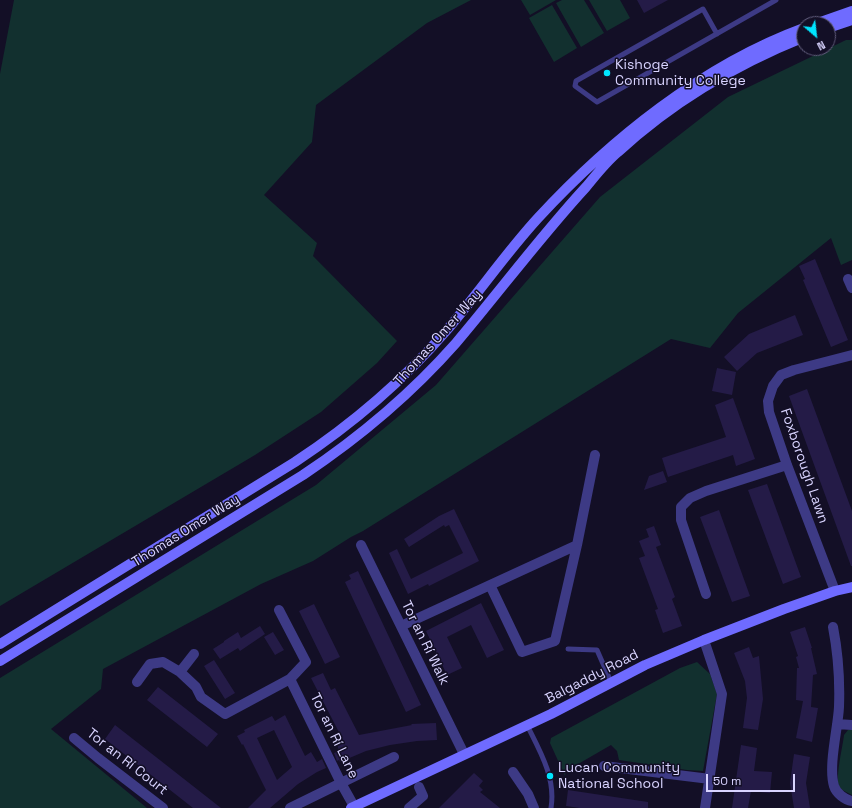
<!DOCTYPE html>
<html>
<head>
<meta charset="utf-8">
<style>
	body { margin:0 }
	#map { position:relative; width:852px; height:808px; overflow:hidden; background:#130f26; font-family:"Space Grotesk",sans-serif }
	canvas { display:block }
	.north { position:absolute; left:796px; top:16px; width:40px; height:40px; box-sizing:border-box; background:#130f26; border:1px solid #625e7d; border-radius:50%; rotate:152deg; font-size:11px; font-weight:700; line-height:16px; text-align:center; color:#d9d4ff }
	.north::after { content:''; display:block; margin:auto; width:14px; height:18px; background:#00e5ff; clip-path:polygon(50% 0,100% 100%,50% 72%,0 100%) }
	.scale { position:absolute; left:706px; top:774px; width:89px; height:18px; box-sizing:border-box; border:2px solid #d9d4ff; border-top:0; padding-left:5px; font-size:12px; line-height:14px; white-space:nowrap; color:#d9d4ff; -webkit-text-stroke:3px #130f26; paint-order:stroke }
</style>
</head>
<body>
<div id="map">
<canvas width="852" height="808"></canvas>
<div class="north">N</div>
<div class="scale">50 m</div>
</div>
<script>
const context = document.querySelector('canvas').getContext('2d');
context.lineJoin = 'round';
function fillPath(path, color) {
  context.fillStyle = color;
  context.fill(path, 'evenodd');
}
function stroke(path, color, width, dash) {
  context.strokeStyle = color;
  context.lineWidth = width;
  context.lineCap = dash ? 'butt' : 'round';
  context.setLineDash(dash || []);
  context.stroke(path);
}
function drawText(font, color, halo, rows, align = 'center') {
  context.font = font + ' "Space Grotesk",sans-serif';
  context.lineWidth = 3;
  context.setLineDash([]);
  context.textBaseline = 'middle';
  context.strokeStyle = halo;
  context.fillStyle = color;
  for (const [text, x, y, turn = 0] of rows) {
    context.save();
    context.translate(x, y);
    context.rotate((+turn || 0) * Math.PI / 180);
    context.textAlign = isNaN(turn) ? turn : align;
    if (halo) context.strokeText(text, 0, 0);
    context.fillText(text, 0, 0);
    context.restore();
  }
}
const green = new Path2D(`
	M 14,0 L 471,0 L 427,23 L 316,105 L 312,142 L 264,195 L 317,243 L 313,256 L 397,341 L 377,363 L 321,412 L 255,455 L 0,606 L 0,74 Z
	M 521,0 L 556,0 L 530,15 Z
	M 562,0 L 584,0 L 604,33 L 581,47 L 556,3 Z
	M 589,0 L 620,0 L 630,18 L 607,31 Z
	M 552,5 L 577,48 L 554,62 L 529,18 Z
	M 846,40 L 852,40 L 852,260 L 841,265 L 831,238 L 738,313 L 710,348 L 671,339 L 363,531 L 351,537 L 313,561 L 261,584 L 103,669 L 101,689 L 51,729 L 147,808 L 0,808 L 0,678 L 316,485 L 436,385 L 600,197 L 728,97 Z
	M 697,662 L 710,674 L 717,694 L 703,771 L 687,770 L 619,760 L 617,751 L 611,745 L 566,771 L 565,776 L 550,743 L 551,738 L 680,668 Z
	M 848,730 L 852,730 L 852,795 C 847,792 842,791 839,786 C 835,778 843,745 844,735 Z`);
const building = new Path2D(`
	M 637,0 L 668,0 L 644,13 Z
	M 815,259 L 848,340 L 831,347 L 803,280 L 805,279 L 799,266 Z
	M 795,315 L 803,335 L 757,353 L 737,371 L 724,357 L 749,334 Z
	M 717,368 L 736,372 L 732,395 L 712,391 Z
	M 807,389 L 852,511 L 852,566 L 851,566 L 789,396 Z
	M 733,398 L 755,459 L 736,466 L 733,455 L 668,477 L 662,458 L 726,437 L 715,405 Z
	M 663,471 L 667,482 L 644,490 L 649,476 Z
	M 767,484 L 801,577 L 783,584 L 748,490 Z
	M 454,509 L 479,561 L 429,586 L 428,584 L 408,594 L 389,553 L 397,549 L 411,579 L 463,553 L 449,525 L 445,527 L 444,525 L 409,547 L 404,539 L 439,516 Z
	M 719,510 L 750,596 L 732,602 L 700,517 Z
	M 654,526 L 661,545 L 656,547 L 675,597 L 672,599 L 682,626 L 663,633 L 655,610 L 658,609 L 639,558 L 645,556 L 639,541 L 649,537 L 646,529 Z
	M 358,571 L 421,705 L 406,712 L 345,582 L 351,579 L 349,575 Z
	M 481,603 L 504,650 L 487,658 L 471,625 L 447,637 L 462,668 L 447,675 L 426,631 Z
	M 314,604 L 340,657 L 325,664 L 299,611 Z
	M 260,626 L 265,634 L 240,651 L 238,648 L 220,659 L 213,649 L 224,642 L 224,641 L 238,632 L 241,638 Z
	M 805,627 L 812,648 L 811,648 L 817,674 L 813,675 L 811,707 L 818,708 L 812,742 L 796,738 L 803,701 L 796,700 L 797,668 L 799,668 L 796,657 L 798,656 L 790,632 Z
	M 273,632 L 284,650 L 275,655 L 264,637 Z
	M 749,647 L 753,658 L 759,656 L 763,699 L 758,730 L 743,728 L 747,698 L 745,681 L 734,653 Z
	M 214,660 L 235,693 L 225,699 L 204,666 Z
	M 323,673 L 331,690 L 335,688 L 359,735 L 412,725 L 411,724 L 436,723 L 437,740 L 417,741 L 390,745 L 366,751 L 340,762 L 339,760 L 337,761 L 334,753 L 339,751 L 337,744 L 344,742 L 311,678 Z
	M 158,687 L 218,734 L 207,747 L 147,700 Z
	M 285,715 L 305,756 L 311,752 L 317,762 L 322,759 L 326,768 L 317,772 L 298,784 L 270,808 L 248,808 L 266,790 L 243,744 L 242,745 L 237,736 L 245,732 L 244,730 L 272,716 L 275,721 ZM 274,730 L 292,767 L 277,780 L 257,738 Z
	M 115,725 L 156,757 L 221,808 L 193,808 L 114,746 L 105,739 Z
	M 741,745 L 757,748 L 754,771 L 772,772 L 770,793 L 751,791 L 748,808 L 732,808 Z
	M 794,754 L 810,757 L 806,783 L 810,808 L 794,808 L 790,783 Z
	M 474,773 L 483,781 L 479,786 L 483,790 L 480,792 L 500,808 L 439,808 Z
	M 568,790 L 648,802 L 648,808 L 580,808 L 566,806 Z`);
const lane = new Path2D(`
	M 717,34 L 703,9 L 576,81 L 575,86 L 597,102 L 776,0
	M 568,649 L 597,650 L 611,682
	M 527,725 C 540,751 556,778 551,808`);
const street = new Path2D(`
	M 848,279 L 852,288
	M 361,545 L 464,754
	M 490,585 L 522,652 L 555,641 L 577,545 L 595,455
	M 835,591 L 787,465 L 769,412 L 768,401 L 773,386 L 781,375 L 794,370 L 852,355
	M 706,594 L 681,520 L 681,507 L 690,498 L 706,491 L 787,465
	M 279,610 L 306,662 L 290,679
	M 401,626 L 577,545
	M 833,627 C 838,653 840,680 839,707 C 838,728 828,766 834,786 C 836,793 845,800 852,801
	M 704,640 L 722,694 L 705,808
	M 180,672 L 194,654
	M 137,682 L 150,664 L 163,662 L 180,672 L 196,687 L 201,697 L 225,714 L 290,679 L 341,783 L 355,808
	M 837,724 L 852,725
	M 74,738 L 98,758 L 163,808
	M 604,766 L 710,779
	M 513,772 L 528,794 L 534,808
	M 290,808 L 394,757
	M 409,808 L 423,796 L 419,787`);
const secondary = new Path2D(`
	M 815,24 L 852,11
	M 828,28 L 852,20
	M 0,644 L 295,462 C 351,425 402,382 446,331 C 478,294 505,254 538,218 C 610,140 703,65 804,28
	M 0,661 L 303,475 C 360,437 411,394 456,343 C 500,291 540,237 586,187 C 596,175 606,162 618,152 C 671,103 737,64 804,37
	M 351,808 L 551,714 L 645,665 L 704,640 L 784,609 L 835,591 L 852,587`);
const markers = [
	[607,73,4,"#00e5ff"],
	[550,776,4,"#00e5ff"]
];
const poiNames = [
	["Kishoge",615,65],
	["Community College",615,81],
	["Lucan Community",558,768],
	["National School",558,784]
];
const streetNames = [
	["Thomas Omer Way",438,338,-48],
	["Foxborough Lawn",804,466,71],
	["Thomas Omer Way",186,531,-32],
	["Tor an Rí Walk",425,643,64],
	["Balgaddy Road",592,677,-27],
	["Tor an Rí Lane",334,736,64],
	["Tor an Rí Court",127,762,38]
];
fillPath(green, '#12302f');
fillPath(building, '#241b47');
stroke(lane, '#3d3a85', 5);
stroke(street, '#3d3a85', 10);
stroke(secondary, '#6f6bff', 10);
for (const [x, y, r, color] of markers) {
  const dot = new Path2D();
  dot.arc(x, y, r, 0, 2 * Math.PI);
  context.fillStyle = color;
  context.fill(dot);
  stroke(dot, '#130f26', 1.5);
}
drawText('14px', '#d9d4ff', '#130f26', poiNames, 'left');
drawText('14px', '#d9d4ff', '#130f26', streetNames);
</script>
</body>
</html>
